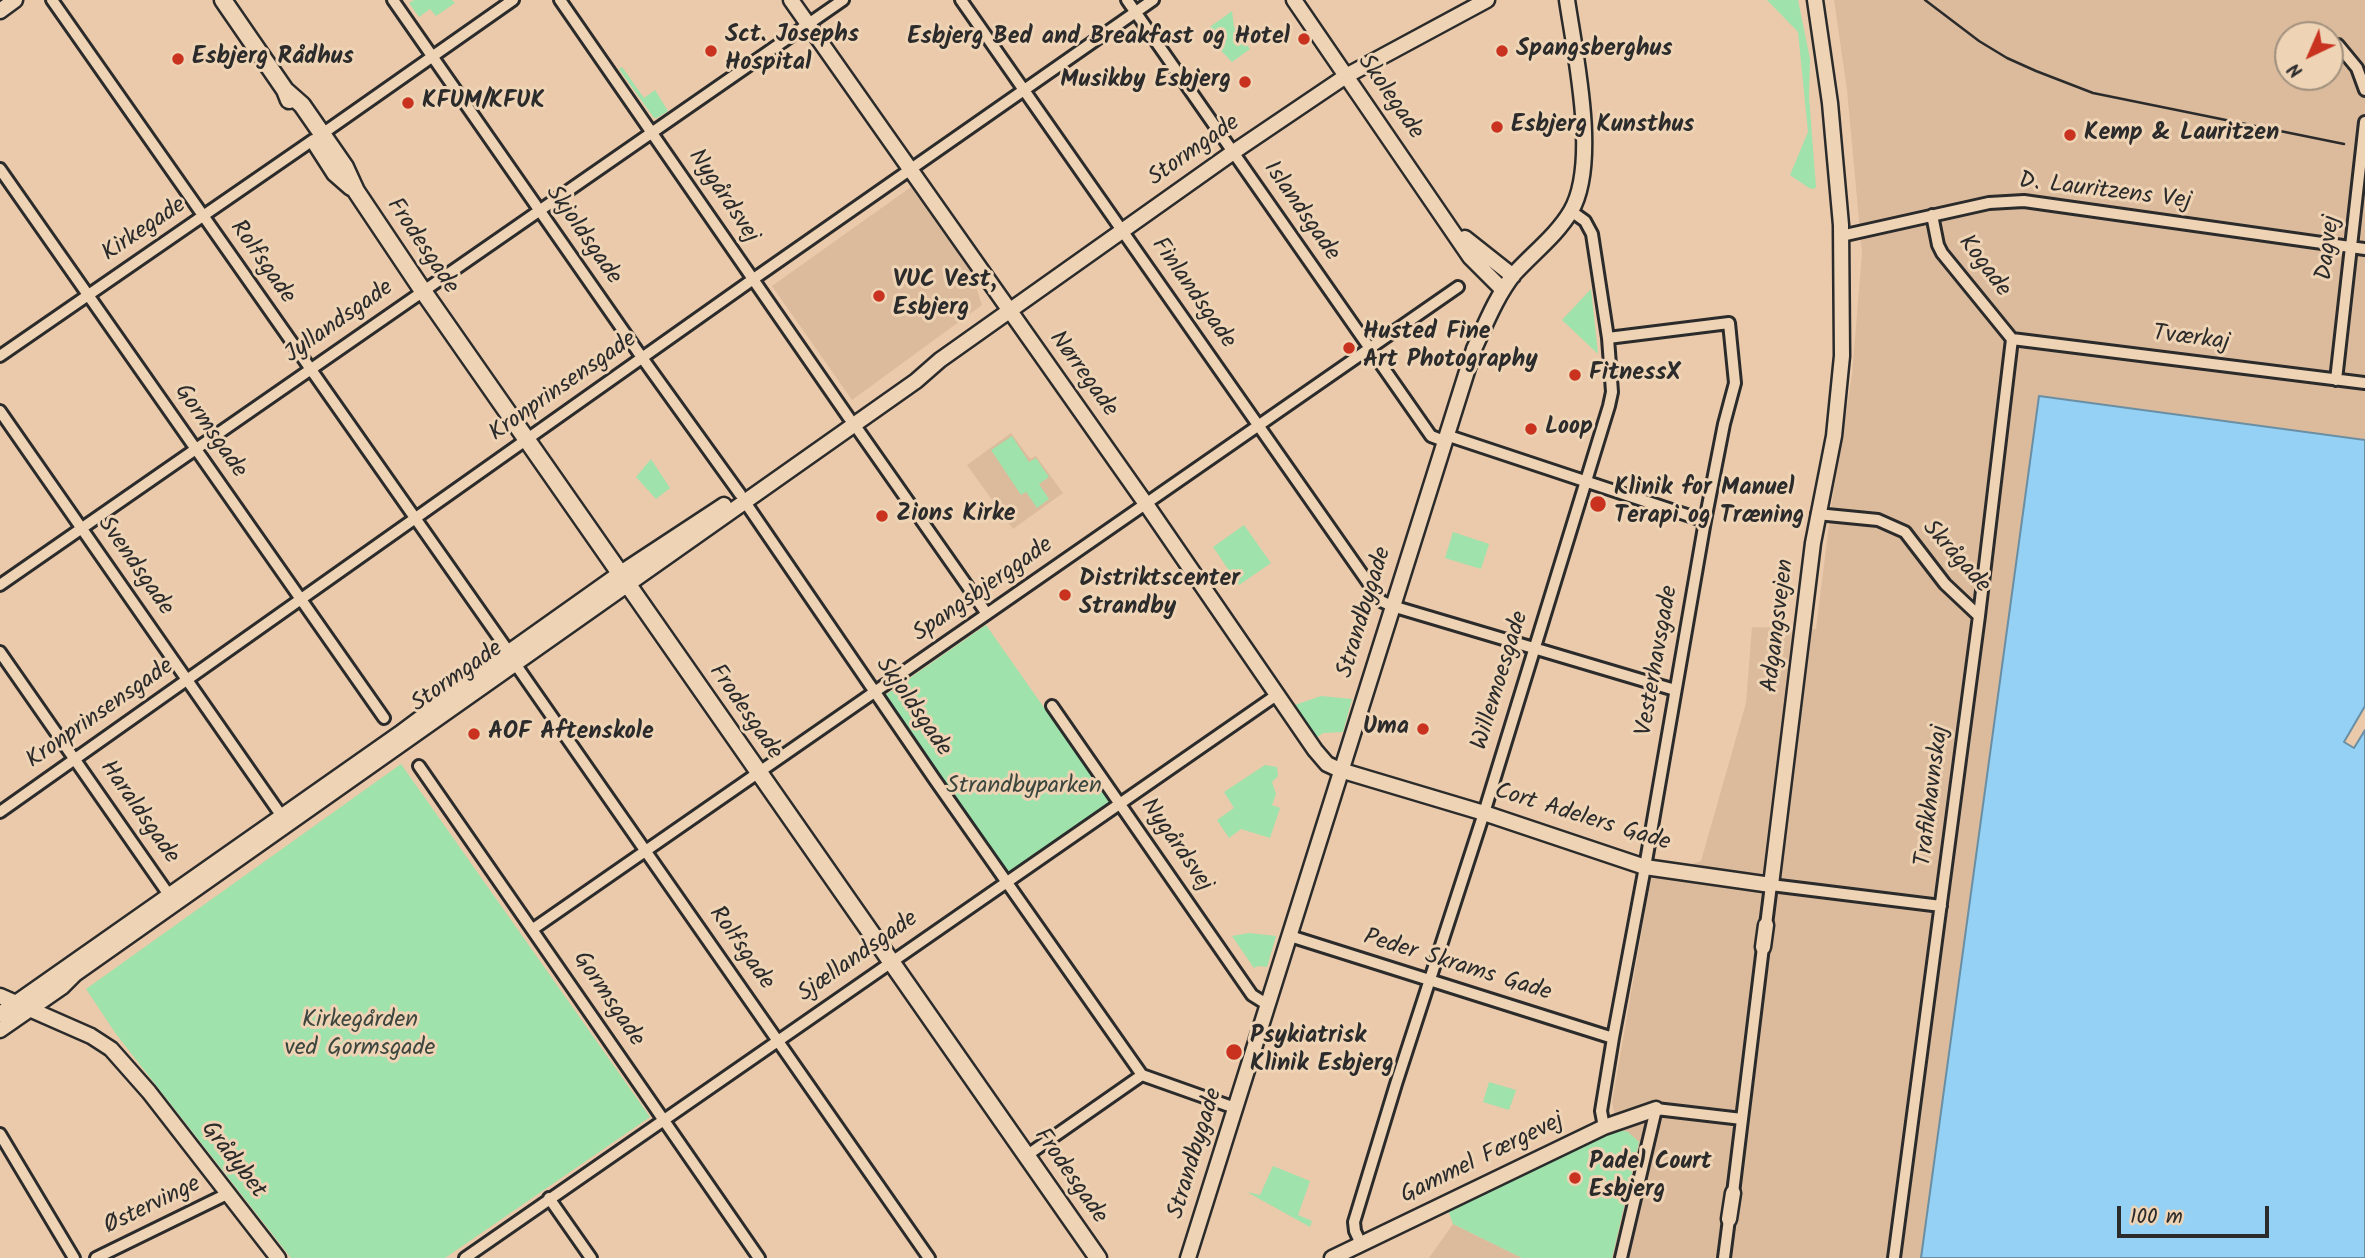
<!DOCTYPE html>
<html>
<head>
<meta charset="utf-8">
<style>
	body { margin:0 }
	#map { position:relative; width:2365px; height:1258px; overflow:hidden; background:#eacaaa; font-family:Kalam,sans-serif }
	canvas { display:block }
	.north { position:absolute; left:2274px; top:21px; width:70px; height:70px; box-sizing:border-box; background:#eed3b5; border:2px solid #a0907e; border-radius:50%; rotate:224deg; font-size:19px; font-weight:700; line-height:28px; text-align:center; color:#2b2b2b }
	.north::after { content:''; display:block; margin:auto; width:24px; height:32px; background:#c8321e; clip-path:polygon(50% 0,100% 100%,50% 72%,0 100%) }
	.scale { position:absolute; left:2117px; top:1206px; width:152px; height:32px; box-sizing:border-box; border:4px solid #2b2b2b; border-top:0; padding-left:9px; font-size:21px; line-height:24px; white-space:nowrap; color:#2b2b2b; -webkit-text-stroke:5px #eed3b5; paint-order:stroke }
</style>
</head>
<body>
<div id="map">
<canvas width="2365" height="1258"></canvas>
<div class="north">N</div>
<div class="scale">100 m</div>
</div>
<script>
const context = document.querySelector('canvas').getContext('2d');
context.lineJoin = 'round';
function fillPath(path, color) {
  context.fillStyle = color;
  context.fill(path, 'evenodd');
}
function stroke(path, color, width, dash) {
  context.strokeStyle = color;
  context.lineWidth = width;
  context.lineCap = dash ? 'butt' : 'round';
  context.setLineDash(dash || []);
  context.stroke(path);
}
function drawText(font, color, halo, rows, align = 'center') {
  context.font = font + ' Kalam,sans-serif';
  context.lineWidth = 6;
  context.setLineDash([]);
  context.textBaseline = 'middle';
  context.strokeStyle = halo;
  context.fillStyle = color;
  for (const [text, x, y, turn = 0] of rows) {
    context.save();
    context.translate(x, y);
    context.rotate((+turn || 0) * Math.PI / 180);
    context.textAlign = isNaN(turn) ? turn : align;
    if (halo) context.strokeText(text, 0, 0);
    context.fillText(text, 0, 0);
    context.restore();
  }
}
const built = new Path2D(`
	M 1834,0 L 2365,0 L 2365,440 L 2039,396 L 1921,1258 L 1612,1258 L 1639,1142 L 1628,1132 L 1618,1129 L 1612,1102 L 1651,878 L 1701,861 L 1746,703 L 1752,627 L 1816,629 L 1832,501 L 1852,375 L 1862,253 L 1847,90 ZM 2288,35 L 2330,35 L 2330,77 L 2288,77 Z
	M 911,187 L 971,272 L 982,305 L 852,400 L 772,286 Z
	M 1011,433 L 1030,459 L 1036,456 L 1063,493 L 1013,529 L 967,465 Z
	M 1453,1224 L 1522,1258 L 1429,1258 Z`);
const green = new Path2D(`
	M 414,0 L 452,0 L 455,3 L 436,16 L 430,9 L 419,17 L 409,3 Z
	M 1767,0 L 1798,0 L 1810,59 L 1809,97 L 1816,187 L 1814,189 L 1809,188 L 1790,175 L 1808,132 L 1798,32 Z
	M 1232,11 L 1234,27 L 1250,49 L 1232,62 L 1203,32 Z
	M 622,67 L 644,98 L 655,90 L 668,111 L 657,118 L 654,118 L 619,69 Z
	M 1591,289 L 1598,354 L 1562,320 Z
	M 1012,436 L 1029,462 L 1036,458 L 1049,477 L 1039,484 L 1049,499 L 1037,508 L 1026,492 L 1021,495 L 991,450 Z
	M 651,459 L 670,488 L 656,499 L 636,477 Z
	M 1244,525 L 1271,563 L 1239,585 L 1213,547 Z
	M 1453,532 L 1489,544 L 1481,569 L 1445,558 Z
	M 986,625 L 1111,803 L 1008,874 L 884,696 Z
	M 1321,696 L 1352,699 L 1343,732 L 1323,733 L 1313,740 L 1292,706 Z
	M 401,764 L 650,1117 L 445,1258 L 291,1258 L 116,1034 L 86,989 Z
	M 1265,765 L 1277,767 L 1278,776 L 1272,782 L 1276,794 L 1272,805 L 1280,808 L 1270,838 L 1241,829 L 1229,838 L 1217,820 L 1234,808 L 1224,792 Z
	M 1249,933 L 1276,936 L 1267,967 L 1258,966 L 1254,968 L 1232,936 Z
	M 1489,1082 L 1516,1090 L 1509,1110 L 1483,1102 Z
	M 1618,1129 L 1628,1132 L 1639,1142 L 1612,1258 L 1522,1258 L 1453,1224 L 1448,1210 Z
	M 1273,1166 L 1310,1181 L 1298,1215 L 1312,1221 L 1310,1227 L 1247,1192 L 1260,1195 Z`);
const water = new Path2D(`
	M 2039,396 L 2365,440 L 2365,706 L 2344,742 L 2354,748 L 2365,730 L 2365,1258 L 1921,1258 Z`);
const minor = new Path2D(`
	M 52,0 L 509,652
	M 393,0 L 643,359 L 740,494
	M 560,0 L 849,418
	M 961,0 L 1381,601 L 1392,606 L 1675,690
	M 1127,0 L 1431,436 L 1444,441
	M 2338,45 L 2357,68 L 2365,90
	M 322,134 L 513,0
	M 0,169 L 384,718
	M 1932,215 L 1938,245 L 1942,253 L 2012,339
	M 1841,236 L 1989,203 L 2024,201 L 2365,249
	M 2012,339 L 2365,383
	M 0,356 L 313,140
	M 2336,380 L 2365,122
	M 0,411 L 281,815
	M 854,424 L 987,614
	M 1446,435 L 1705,521
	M 745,502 L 935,780 L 1142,1075
	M 1817,514 L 1878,520 L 1905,532 L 1945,584 L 1979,616
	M 0,585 L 843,0
	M 0,652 L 169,895
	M 516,665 L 929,1258
	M 1052,706 L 1252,995 L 1268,1005
	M 419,766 L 759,1258
	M 0,812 L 752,280 L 1153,0
	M 1766,925 L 1771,885 L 1941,906
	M 533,929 L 1458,287
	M 1290,936 L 1613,1038
	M 1604,1127 L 1601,1111 L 1613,1038 L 1645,867 L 1705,521 L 1724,424 L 1735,383 L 1729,323 L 1608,338
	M 0,1134 L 74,1258
	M 1026,1156 L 1142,1075 L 1235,1108
	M 1733,1193 L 1763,947
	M 549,1198 L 591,1258
	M 1361,1244 L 1355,1231 L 1354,1222 L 1396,1084 L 1484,813 L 1609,406 L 1612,392 L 1608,338 L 1592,234 L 1585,221 L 1571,211
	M 96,1258 L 229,1193
	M 465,1258 L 1278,694
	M 1621,1258 L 1656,1109 L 1742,1119
	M 1724,1258 L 1729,1219
	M 1894,1258 L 1979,616 L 2012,339`);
const tertiary = new Path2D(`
	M 791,0 L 1146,504 L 1315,750 L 1327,764 L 1340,770 L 1484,813 L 1645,867 L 1771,885 L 1813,543 L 1834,436 L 1842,356 L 1841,225 L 1830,103 L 1815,0
	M 1294,0 L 1470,257 L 1503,290
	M 0,11 L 15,0
	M 1465,238 L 1513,276
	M 1763,947 L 1766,925
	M 0,996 L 91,1036 L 111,1049 L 149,1092 L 278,1258
	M 0,1014 L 399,734 L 509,652 L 619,574 L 724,505
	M 0,1030 L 62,987 L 75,974 L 916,381 L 940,360 L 1232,153 L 1346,76 L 1487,0
	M 1729,1219 L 1733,1193
	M 1188,1258 L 1474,349 C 1486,323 1496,297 1514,274 C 1533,253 1557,235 1571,211 C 1599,163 1575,54 1567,0
	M 1332,1258 L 1604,1127 L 1656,1109`);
const secondary = new Path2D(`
	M 223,0 L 285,90 L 289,100
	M 285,90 L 302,105 L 345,167 L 356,191 L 423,291 L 1098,1258
	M 317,145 L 335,173 L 351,187`);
const rail = new Path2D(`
	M 1925,0 L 1979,41 L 2007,58 L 2036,71 L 2093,93 L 2344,144`);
const markers = [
	[1304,39,7,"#c8321e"],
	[711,51,7,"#c8321e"],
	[1502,51,7,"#c8321e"],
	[178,59,7,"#c8321e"],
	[1245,82,7,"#c8321e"],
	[408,103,7,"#c8321e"],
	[1497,127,7,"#c8321e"],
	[2070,135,7,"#c8321e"],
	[879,296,7,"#c8321e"],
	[1349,348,7,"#c8321e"],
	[1575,375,7,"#c8321e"],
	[1531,429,7,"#c8321e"],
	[1598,504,9,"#c8321e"],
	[882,516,7,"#c8321e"],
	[1065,595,7,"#c8321e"],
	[1423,729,7,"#c8321e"],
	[474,734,7,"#c8321e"],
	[1234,1052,9,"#c8321e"],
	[1575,1178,7,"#c8321e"]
];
const poiNames = [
	["Sct. Josephs",725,37],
	["Hospital",725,65],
	["Esbjerg Bed and Breakfast og Hotel",1290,39,"right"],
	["Spangsberghus",1516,51],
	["Esbjerg Rådhus",192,59],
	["Musikby Esbjerg",1231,82,"right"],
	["KFUM/KFUK",422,103],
	["Esbjerg Kunsthus",1511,127],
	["Kemp & Lauritzen",2084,135],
	["VUC Vest,",893,282],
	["Esbjerg",893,310],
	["Husted Fine",1363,334],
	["Art Photography",1363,362],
	["FitnessX",1589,375],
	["Loop",1545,429],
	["Klinik for Manuel",1614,490],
	["Terapi og Træning",1614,518],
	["Zions Kirke",896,516],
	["Distriktscenter",1079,581],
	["Strandby",1079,609],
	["Uma",1409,729,"right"],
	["AOF Aftenskole",488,734],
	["Psykiatrisk",1250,1038],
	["Klinik Esbjerg",1250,1066],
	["Padel Court",1589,1164],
	["Esbjerg",1589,1192]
];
const streetNames = [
	["Skolegade",1389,98,55],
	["Stormgade",1195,152,-35],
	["D. Lauritzens Vej",2105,193,7],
	["Nygårdsvej",722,197,56],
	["Islandsgade",1300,212,55],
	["Kirkegade",145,231,-34],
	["Skjoldsgade",582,236,55],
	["Frodesgade",421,247,56],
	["Dagvej",2330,248,-83],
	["Rolfsgade",261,263,55],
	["Kogade",1983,267,53],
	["Finlandsgade",1192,294,55],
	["Jyllandsgade",340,323,-35],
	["Tværkaj",2191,340,7],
	["Nørregade",1082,375,54],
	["Kronprinsensgade",564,388,-35],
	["Gormsgade",209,432,55],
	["Skrågade",1955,558,48],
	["Svendsgade",134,567,55],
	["Spangsbjerggade",984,591,-35],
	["Strandbygade",1366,613,-73],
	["Adgangsvejen",1780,626,-83],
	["Vesterhavsgade",1659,661,-80],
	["Stormgade",458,678,-35],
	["Willemoesgade",1502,681,-73],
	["Skjoldsgade",912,708,55],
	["Frodesgade",744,713,55],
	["Kronprinsensgade",101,715,-35],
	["Trafikhavnskaj",1934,796,-83],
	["Haraldsgade",138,813,55],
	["Cort Adelers Gade",1582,819,17],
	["Nygårdsvej",1175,846,55],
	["Rolfsgade",740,949,55],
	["Sjællandsgade",859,958,-35],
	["Peder Skrams Gade",1457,967,17],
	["Gormsgade",607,1000,56],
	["Strandbygade",1197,1154,-73],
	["Gammel Færgevej",1483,1160,-26],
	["Grådybet",232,1161,52],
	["Frodesgade",1069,1177,55],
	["Østervinge",153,1207,-26]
];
const parkNames = [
	["Strandbyparken",1024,788],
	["Kirkegården",360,1022],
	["ved Gormsgade",360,1050]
];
fillPath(built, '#dbbb9c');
fillPath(green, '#9fe2ac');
fillPath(water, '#94d1f5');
stroke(water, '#6a8fa4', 2);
stroke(minor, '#2b2b2b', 16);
stroke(tertiary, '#2b2b2b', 19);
stroke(secondary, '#2b2b2b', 21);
stroke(minor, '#eed3b5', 10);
stroke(tertiary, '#eed3b5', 14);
stroke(secondary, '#eed3b5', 16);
stroke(rail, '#2b2b2b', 2.5);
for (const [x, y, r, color] of markers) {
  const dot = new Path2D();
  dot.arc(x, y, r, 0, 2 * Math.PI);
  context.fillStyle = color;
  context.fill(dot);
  stroke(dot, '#eed3b5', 2.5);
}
drawText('bold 24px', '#2b2b2b', '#eed3b5', poiNames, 'left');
drawText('24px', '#2b2b2b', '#eed3b5', streetNames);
drawText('24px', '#3c463e', '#eed3b5', parkNames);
</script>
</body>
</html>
